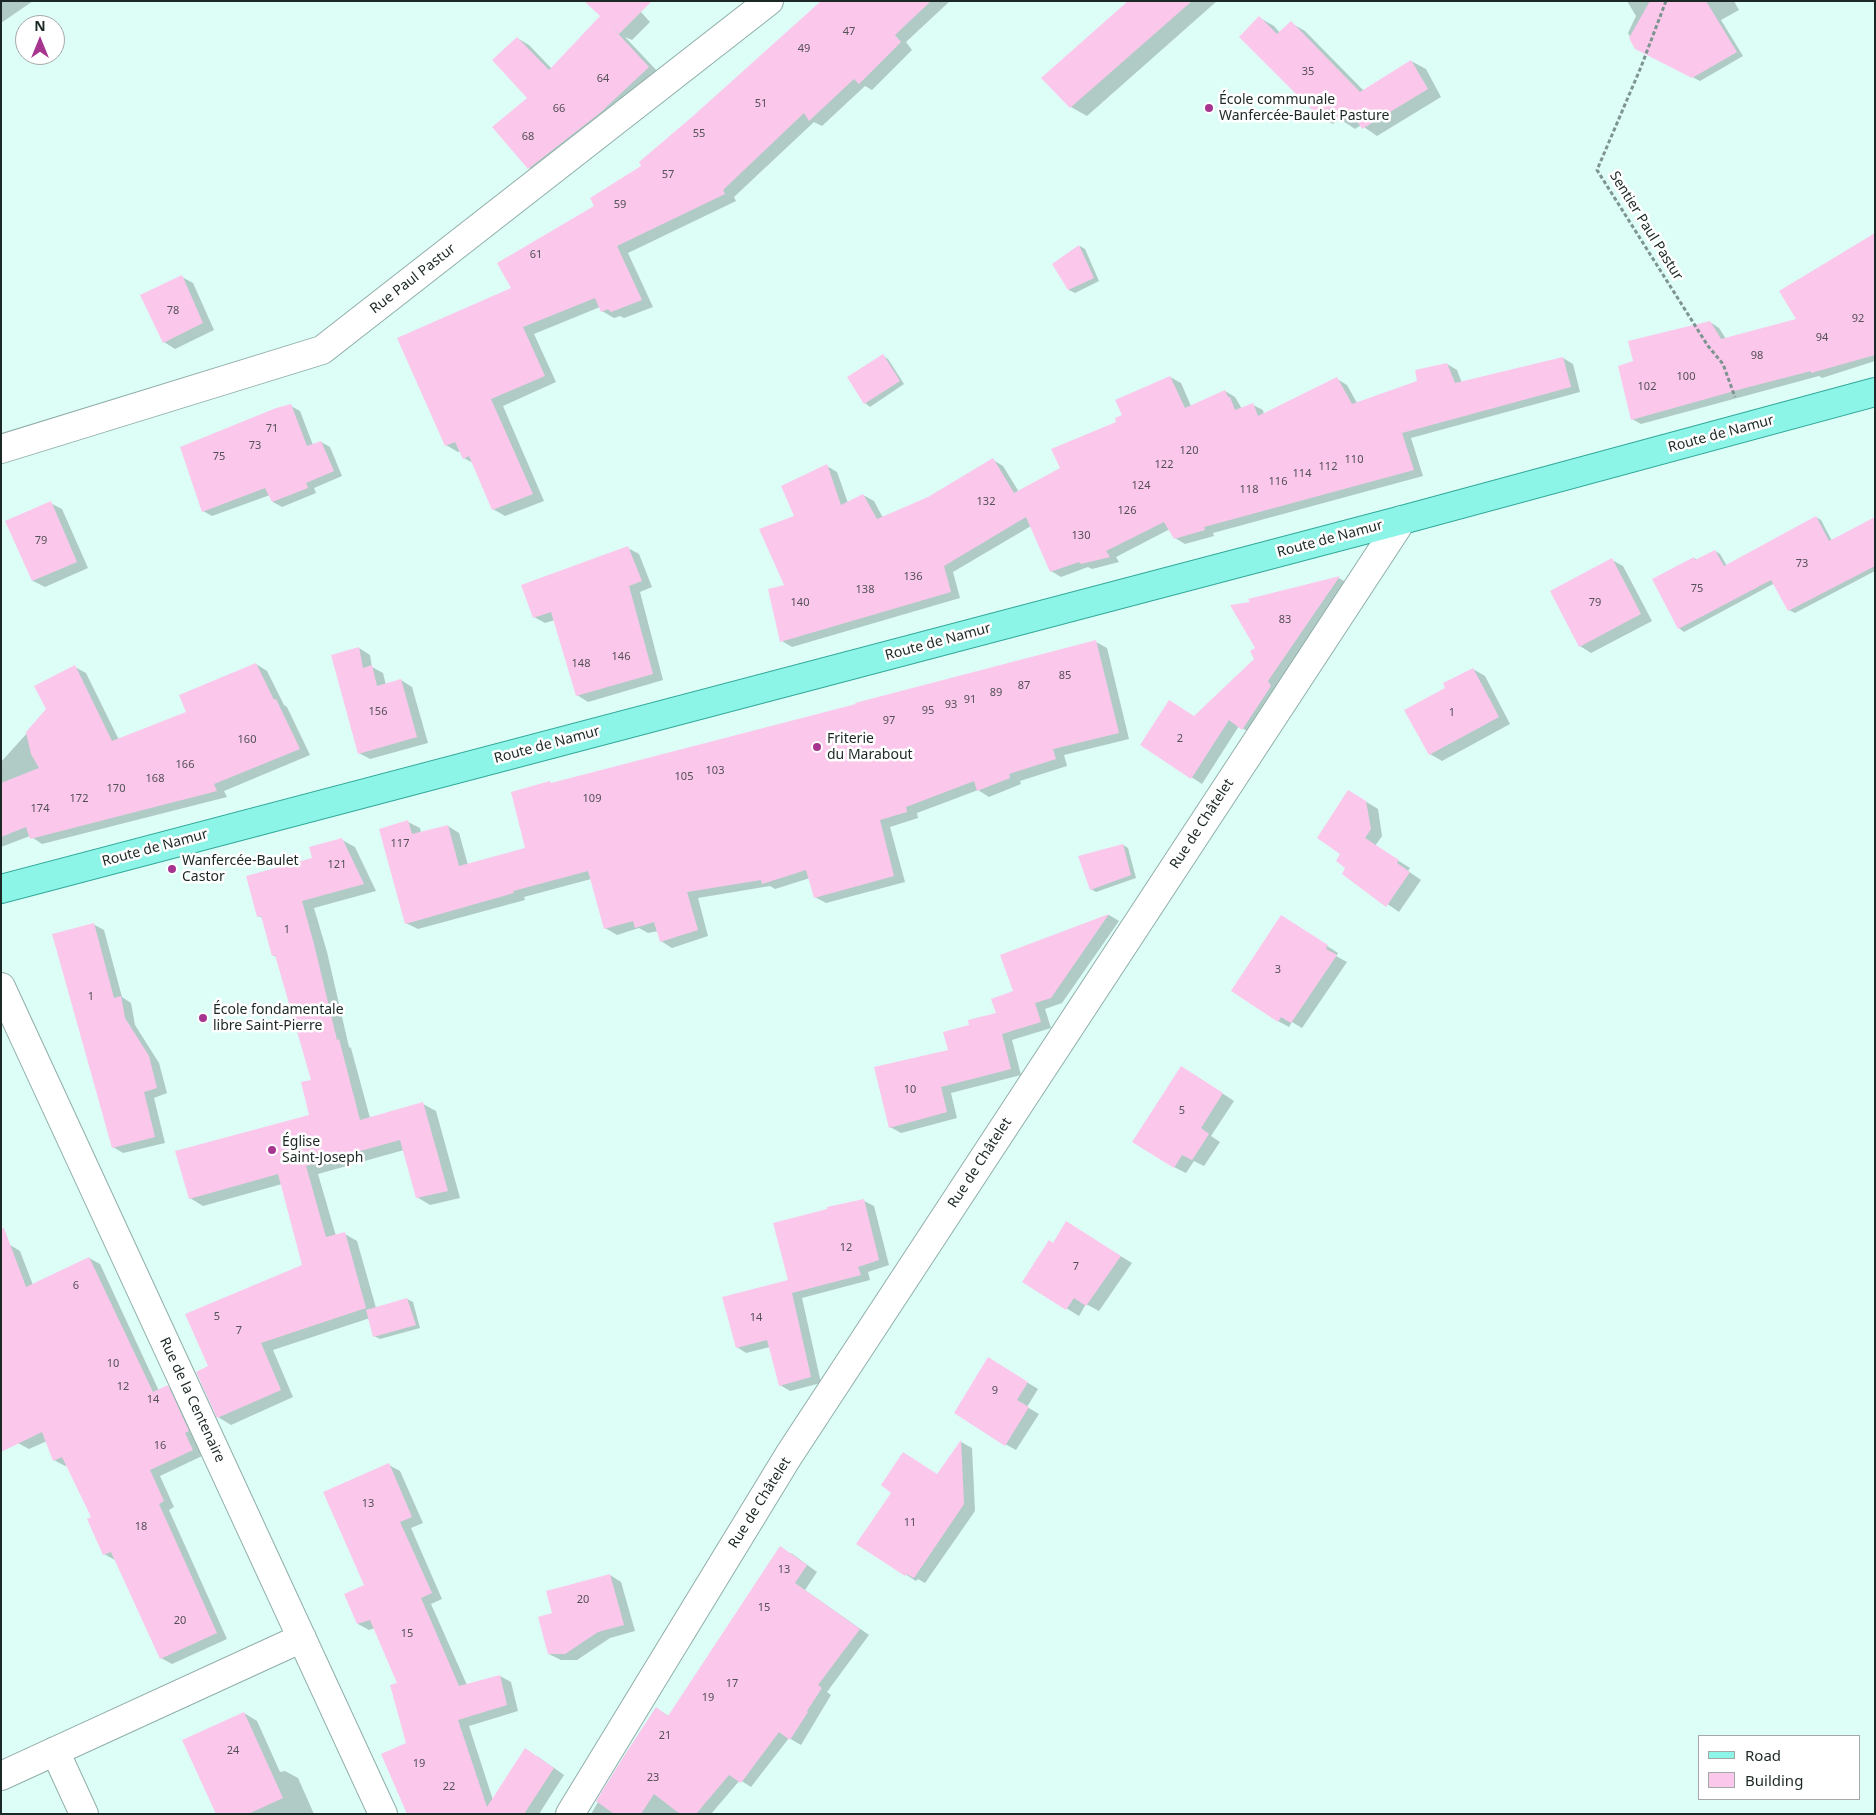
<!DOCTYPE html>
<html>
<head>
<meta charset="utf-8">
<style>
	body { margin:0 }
	#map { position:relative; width:1876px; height:1815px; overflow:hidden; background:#ddfdf7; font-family:"Noto Sans",sans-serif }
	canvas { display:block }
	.frame { position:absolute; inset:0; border:2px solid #1b2825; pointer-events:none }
	.legend { position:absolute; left:1698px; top:1735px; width:162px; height:65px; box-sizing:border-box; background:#fff; border:1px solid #a4a9a8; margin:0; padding:6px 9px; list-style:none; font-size:15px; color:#1b2825 }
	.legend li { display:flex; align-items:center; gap:10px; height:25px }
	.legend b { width:25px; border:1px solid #a4a9a8 }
	.north { position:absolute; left:15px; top:15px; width:50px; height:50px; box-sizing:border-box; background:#fff; border:1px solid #a4a9a8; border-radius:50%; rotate:0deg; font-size:14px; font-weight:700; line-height:20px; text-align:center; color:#1b2825 }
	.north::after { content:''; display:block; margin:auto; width:18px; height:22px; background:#a7348f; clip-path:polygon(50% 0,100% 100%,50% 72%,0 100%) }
</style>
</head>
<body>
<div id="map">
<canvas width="1876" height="1815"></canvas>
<div class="frame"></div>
<ul class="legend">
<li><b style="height:6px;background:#8cf5e8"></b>Road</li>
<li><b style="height:14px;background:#fbc8ec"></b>Building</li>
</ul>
<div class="north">N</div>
</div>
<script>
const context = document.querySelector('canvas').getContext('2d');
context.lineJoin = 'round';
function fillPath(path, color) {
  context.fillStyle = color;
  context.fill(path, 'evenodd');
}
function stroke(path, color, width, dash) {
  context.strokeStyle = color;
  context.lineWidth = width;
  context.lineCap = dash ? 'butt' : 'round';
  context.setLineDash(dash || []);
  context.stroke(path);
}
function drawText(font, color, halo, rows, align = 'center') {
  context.font = font + ' "Noto Sans",sans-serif';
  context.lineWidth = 5;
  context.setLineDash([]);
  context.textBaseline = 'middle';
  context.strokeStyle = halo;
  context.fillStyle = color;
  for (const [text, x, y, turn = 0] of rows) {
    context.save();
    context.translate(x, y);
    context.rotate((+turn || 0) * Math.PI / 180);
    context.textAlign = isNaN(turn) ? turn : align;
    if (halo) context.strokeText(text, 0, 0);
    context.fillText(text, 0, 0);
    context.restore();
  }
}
const shadow = new Path2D(`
	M 1,1 L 33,1 L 1,23 Z
	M 631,1 L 650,22 L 632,40 L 625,37 L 660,74 L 541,175 L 529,168 L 529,98 L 517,38 L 529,45 L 552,69 L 602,16 Z
	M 824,1 L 950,1 L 906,42 L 912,50 L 872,90 L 865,86 L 822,126 L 814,122 L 734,197 L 736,201 L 628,253 L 653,307 L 624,318 L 620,316 L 614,318 L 602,311 L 600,307 L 534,334 L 556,382 L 503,406 L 544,501 L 505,516 L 493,509 L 473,463 L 464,458 L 461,451 L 458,452 L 446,445 L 513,288 L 596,206 L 642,167 Z
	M 1130,1 L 1217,1 L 1087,116 L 1071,107 L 1043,78 Z
	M 1627,1 L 1734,1 L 1739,10 L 1721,20 L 1743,56 L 1700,81 L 1636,48 L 1628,33 L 1636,16 Z
	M 1260,18 L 1274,26 L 1280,33 L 1291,23 L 1305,31 L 1364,91 L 1411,61 L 1426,69 L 1441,97 L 1377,136 L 1361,125 L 1355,129 L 1340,119 L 1333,124 L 1318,115 Z
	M 1875,234 L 1875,361 L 1822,378 L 1819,376 L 1641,424 L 1632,419 L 1635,362 L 1710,322 L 1719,328 L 1726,339 L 1798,319 Z
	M 1080,246 L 1085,249 L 1099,281 L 1075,293 L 1069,290 L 1054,264 Z
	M 182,277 L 193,283 L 214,330 L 175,349 L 164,342 Z
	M 883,356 L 888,359 L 904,384 L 870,407 L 865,403 Z
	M 1563,358 L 1573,364 L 1580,392 L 1411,438 L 1423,476 L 1213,533 L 1214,536 L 1185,544 L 1175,538 L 1170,529 L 1116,557 L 1119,562 L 1092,569 L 1088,567 L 1061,577 L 1051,571 L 1031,526 L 953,572 L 960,598 L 792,647 L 782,641 L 786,586 L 795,517 L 827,466 L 837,472 L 848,503 L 863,495 L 874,501 L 883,518 L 929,498 L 993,460 L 1003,466 L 1019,492 L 1061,469 L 1170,377 L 1181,383 L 1191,406 L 1225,391 L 1235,397 L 1242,409 L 1253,405 L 1263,410 L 1264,415 L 1337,379 L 1347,385 L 1357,403 L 1419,382 L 1447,364 L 1457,370 L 1462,383 Z
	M 291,406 L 300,411 L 313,445 L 321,442 L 330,447 L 342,476 L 314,488 L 316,493 L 282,507 L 273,502 L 270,495 L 212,516 L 203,511 Z
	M 50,503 L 62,509 L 88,568 L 45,587 L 33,581 L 7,521 Z
	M 1816,517 L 1821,520 L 1832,541 L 1875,518 L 1875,571 L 1795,613 L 1789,610 L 1775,583 L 1684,632 L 1679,628 L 1694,558 L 1697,560 L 1715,551 L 1720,554 L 1727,566 Z
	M 628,548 L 639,554 L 652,587 L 640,592 L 663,680 L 588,702 L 577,695 L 555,620 L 545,623 L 534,617 Z
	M 1612,560 L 1623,566 L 1652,621 L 1591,653 L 1580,646 Z
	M 1339,578 L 1349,584 L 1253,735 L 1239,726 L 1202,784 L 1142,745 L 1195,717 L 1256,659 L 1257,648 L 1250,599 Z
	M 1096,642 L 1107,648 L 1129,739 L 1064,755 L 1067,766 L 1020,781 L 1021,784 L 989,797 L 978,790 L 917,813 L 918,818 L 890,827 L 905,882 L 826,903 L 815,897 L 810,878 L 775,889 L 770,886 L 698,898 L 708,936 L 672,948 L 661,941 L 658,931 L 648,933 L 639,928 L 617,935 L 605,928 L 591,879 L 524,897 L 525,900 L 418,929 L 406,923 L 408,822 L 420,828 L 421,833 L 448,826 L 459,833 L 468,865 L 527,848 L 550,783 L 552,784 Z
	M 359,648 L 370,655 L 372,667 L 383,673 L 386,685 L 401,680 L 412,687 L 428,743 L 370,759 L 359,753 Z
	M 256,664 L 267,671 L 284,705 L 287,707 L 310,755 L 224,791 L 227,797 L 42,844 L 30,836 L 1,847 L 1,762 L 48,710 L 75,667 L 86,673 L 119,740 L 187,713 Z
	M 1473,669 L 1485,676 L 1510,724 L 1442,761 L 1430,754 L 1447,689 Z
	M 1360,798 L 1378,809 L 1382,836 L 1375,846 L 1410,868 L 1408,871 L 1421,880 L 1399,912 L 1344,874 L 1347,868 L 1342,854 Z
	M 342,840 L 355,847 L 376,891 L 314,908 L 327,952 L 349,1047 L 351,1048 L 370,1118 L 423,1104 L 436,1111 L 460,1198 L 430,1205 L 417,1197 L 404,1150 L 318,1174 L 336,1236 L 345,1234 L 357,1241 L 376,1308 L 407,1299 L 413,1302 L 420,1328 L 380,1339 L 374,1336 L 370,1318 L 273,1350 L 293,1397 L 231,1425 L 218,1417 L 210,1366 L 303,1266 L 282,1184 L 203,1206 L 190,1198 L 310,1115 L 312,1081 L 276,957 L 273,955 L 263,918 L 258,916 L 314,859 Z
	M 1123,845 L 1128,848 L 1136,878 L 1096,892 L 1091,889 Z
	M 1109,915 L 1119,921 L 1062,1003 L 1045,1009 L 1051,1028 L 1012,1040 L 1021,1075 L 951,1093 L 957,1118 L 901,1133 L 890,1127 L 970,1026 L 997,1014 L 1015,992 L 1002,956 Z
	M 1292,923 L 1338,953 L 1336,956 L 1347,962 L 1302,1028 L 1292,1022 L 1289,1027 L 1278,1021 Z
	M 93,924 L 104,930 L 122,997 L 131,1003 L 135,1025 L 159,1063 L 167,1093 L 154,1098 L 165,1143 L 123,1153 L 113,1147 Z
	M 1193,1074 L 1234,1101 L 1211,1136 L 1220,1142 L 1204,1166 L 1194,1161 L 1186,1173 L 1174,1167 Z
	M 864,1201 L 874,1206 L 889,1265 L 868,1272 L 870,1280 L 802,1298 L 821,1383 L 790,1391 L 780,1385 L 770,1347 L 746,1353 L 737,1347 L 790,1281 Z
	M 1078,1230 L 1132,1263 L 1099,1311 L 1086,1304 L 1079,1316 L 1024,1282 L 1054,1244 Z
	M 10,1245 L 20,1251 L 33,1285 L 89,1258 L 100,1264 L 159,1391 L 168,1387 L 178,1393 L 202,1456 L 160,1476 L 174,1507 L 169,1510 L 227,1639 L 172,1664 L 161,1658 L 115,1560 L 104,1554 L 93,1518 L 67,1465 L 65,1466 L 54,1460 L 47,1441 L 29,1449 L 18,1443 Z
	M 999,1365 L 1038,1389 L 1027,1407 L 1039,1414 L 1016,1450 L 1005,1444 Z
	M 961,1442 L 972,1448 L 975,1511 L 925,1583 L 918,1579 L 916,1581 L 858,1544 L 937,1475 Z
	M 389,1465 L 400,1471 L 423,1523 L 411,1528 L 442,1599 L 431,1604 L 467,1685 L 500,1676 L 511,1682 L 518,1711 L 469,1726 L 493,1800 L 537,1756 L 564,1775 L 539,1814 L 408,1814 L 408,1744 L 399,1684 L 375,1628 L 369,1630 L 358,1624 Z
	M 791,1553 L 817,1572 L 805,1590 L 869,1635 L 827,1692 L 831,1695 L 801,1745 L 789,1738 L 751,1787 L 740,1780 L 711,1814 L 591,1814 L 625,1757 L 657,1709 L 669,1716 Z
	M 610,1575 L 621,1582 L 635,1631 L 610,1638 L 577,1660 L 561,1660 L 549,1654 L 554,1614 Z
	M 244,1713 L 257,1721 L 280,1772 L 285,1771 L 298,1778 L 314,1814 L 217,1814 Z`);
const building = new Path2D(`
	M 584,1 L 652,1 L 619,34 L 611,26 L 649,67 L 601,112 L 528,169 L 492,127 L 527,98 L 492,60 L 517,37 L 549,70 L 600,16 Z
	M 821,1 L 931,1 L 895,35 L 901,42 L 859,84 L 854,79 L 809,121 L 804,113 L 723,190 L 725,194 L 617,246 L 642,300 L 611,312 L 608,309 L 601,312 L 595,298 L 523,327 L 545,376 L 491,399 L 533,494 L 492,510 L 469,456 L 463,459 L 455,442 L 445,446 L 397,338 L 511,288 L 497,263 L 594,206 L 590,198 L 641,166 L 639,162 L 693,116 Z
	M 1128,1 L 1192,1 L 1070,108 L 1041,78 Z
	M 1650,1 L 1706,1 L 1737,52 L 1692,78 L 1635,49 L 1629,38 Z
	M 1259,16 L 1277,34 L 1291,21 L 1360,92 L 1411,60 L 1428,89 L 1362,129 L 1353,114 L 1339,121 L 1332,108 L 1318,116 L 1239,37 Z
	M 1875,233 L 1875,355 L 1811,373 L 1811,371 L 1745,388 L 1631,420 L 1618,366 L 1633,361 L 1628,341 L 1710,321 L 1721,339 L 1796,319 L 1779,291 Z
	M 1079,245 L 1094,278 L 1068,290 L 1052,264 Z
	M 182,275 L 203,323 L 163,343 L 140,295 Z
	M 883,354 L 900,381 L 864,404 L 847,377 Z
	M 1563,357 L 1571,387 L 1402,433 L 1414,470 L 1204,527 L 1205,530 L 1174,539 L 1164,522 L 1106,551 L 1110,557 L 1081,564 L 1079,562 L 1050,572 L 1026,517 L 944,566 L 951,592 L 780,642 L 768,589 L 784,585 L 759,529 L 794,516 L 781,486 L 827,464 L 841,505 L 863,494 L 877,519 L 928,497 L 993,458 L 1014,493 L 1060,468 L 1051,449 L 1116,422 L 1115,418 L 1122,415 L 1115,400 L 1170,376 L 1185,408 L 1225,390 L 1228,397 L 1230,397 L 1235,410 L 1253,403 L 1258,416 L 1337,377 L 1352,404 L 1417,381 L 1415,370 L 1447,363 L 1455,383 Z
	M 291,404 L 307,446 L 321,441 L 334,471 L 306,483 L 308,488 L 272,502 L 265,488 L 202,512 L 180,447 L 276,408 Z
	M 51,501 L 77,562 L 32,581 L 5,521 Z
	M 1816,516 L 1829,541 L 1875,517 L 1875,566 L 1788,611 L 1771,580 L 1678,629 L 1652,579 L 1694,557 L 1695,560 L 1715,550 L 1724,566 Z
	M 628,546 L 642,581 L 629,586 L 653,674 L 576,696 L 551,612 L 533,618 L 521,585 Z
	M 1612,558 L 1641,614 L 1579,647 L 1550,591 Z
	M 1340,576 L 1268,681 L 1271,686 L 1242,730 L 1229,720 L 1191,779 L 1140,745 L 1169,700 L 1194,716 L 1254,659 L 1250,651 L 1255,648 L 1230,605 L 1250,602 L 1248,599 Z
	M 1096,640 L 1119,733 L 1053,749 L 1056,759 L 1009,774 L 1010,778 L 977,791 L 974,781 L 906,807 L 907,812 L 880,820 L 894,876 L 814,898 L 806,870 L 762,884 L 761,880 L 687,892 L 698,930 L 660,942 L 654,922 L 635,928 L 633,921 L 604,929 L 588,871 L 513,891 L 514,893 L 405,924 L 379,829 L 408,820 L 412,834 L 448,825 L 459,866 L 525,848 L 511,792 L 550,781 L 551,783 L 856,704 L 855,703 Z
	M 359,647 L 363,668 L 372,665 L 377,686 L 401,679 L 417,737 L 358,754 L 331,655 Z
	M 256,663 L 274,700 L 276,699 L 300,749 L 214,784 L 217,791 L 30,839 L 26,827 L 1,837 L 1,783 L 39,768 L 31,754 L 26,732 L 46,709 L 34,686 L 75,665 L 112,741 L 186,712 L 179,695 Z
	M 1473,668 L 1499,717 L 1429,755 L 1404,710 L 1445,688 L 1443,683 Z
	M 1348,790 L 1366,801 L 1371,829 L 1365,838 L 1399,860 L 1397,863 L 1410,872 L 1386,907 L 1342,874 L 1345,868 L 1336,861 L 1340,854 L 1317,838 Z
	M 342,838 L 364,884 L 302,901 L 314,944 L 337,1040 L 339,1039 L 360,1120 L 423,1102 L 448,1191 L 416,1198 L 400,1140 L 306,1166 L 326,1237 L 345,1232 L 366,1308 L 261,1343 L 281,1390 L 217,1418 L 196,1372 L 208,1366 L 185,1314 L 302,1265 L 278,1174 L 189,1199 L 175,1151 L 309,1115 L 301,1082 L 311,1080 L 275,955 L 272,956 L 261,916 L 257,917 L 246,876 L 312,858 L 309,847 Z
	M 1123,844 L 1131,875 L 1090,890 L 1078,856 Z
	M 1109,914 L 1051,998 L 1035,1003 L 1041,1022 L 1002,1034 L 1011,1069 L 941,1087 L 947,1112 L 889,1128 L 874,1067 L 948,1050 L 943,1032 L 969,1025 L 968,1020 L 996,1013 L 991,999 L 1013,991 L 1000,955 Z
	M 1281,915 L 1328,945 L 1326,949 L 1337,955 L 1291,1023 L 1281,1017 L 1278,1022 L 1231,991 Z
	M 94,923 L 114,998 L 121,996 L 125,1018 L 149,1056 L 157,1088 L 144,1092 L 155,1137 L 112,1148 L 52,934 Z
	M 1181,1066 L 1223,1093 L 1201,1128 L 1209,1134 L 1192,1160 L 1182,1155 L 1174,1168 L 1132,1142 Z
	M 864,1199 L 879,1260 L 858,1267 L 861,1275 L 792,1293 L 811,1377 L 779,1386 L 767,1340 L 736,1348 L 722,1297 L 788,1280 L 773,1223 L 827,1209 L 827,1207 Z
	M 1066,1221 L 1121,1256 L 1086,1306 L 1074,1298 L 1066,1310 L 1022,1282 L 1049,1240 L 1053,1243 Z
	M 4,1228 L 26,1287 L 89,1257 L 153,1392 L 168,1385 L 189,1431 L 185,1433 L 193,1450 L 150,1470 L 164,1501 L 159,1504 L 217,1633 L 160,1659 L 111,1552 L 103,1555 L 87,1519 L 91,1517 L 62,1457 L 53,1461 L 42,1432 L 1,1452 L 1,1229 Z
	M 407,1298 L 416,1325 L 373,1337 L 366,1310 Z
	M 988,1357 L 1028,1382 L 1017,1400 L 1029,1407 L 1005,1446 L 954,1413 Z
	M 961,1440 L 964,1504 L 914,1578 L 906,1574 L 905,1576 L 856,1544 L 891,1493 L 881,1485 L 903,1452 L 937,1474 Z
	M 389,1463 L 412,1517 L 400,1522 L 432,1593 L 421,1598 L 459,1686 L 500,1675 L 507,1705 L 458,1720 L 487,1807 L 525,1748 L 554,1768 L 524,1814 L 407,1814 L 381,1754 L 406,1743 L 390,1685 L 397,1683 L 370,1620 L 357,1624 L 344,1594 L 364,1585 L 323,1492 Z
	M 780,1546 L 807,1565 L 795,1583 L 860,1629 L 818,1685 L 822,1688 L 807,1711 L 808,1712 L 790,1740 L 779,1732 L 741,1783 L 729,1775 L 696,1814 L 680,1814 L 654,1794 L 641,1814 L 614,1814 L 596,1801 L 624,1756 L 656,1707 L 668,1716 Z
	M 610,1574 L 624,1625 L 598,1632 L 565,1654 L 548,1654 L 538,1617 L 552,1613 L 546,1591 Z
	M 244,1712 L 283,1798 L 248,1814 L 216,1814 L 182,1740 Z`);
const path = new Path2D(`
	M 1666,1 L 1641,67 L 1597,170 L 1708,346 L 1723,364 L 1735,397`);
const minor = new Path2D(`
	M 1,449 L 322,350 L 769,1
	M 1,987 L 383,1814
	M 55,1751 L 84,1814
	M 1,1776 L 302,1638
	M 570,1814 L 789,1455 L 1402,520`);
const major = new Path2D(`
	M 1,889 L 1402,520 L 1875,392`);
const markers = [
	[1209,108,5,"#a7348f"],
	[817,747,5,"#a7348f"],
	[172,869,5,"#a7348f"],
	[203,1018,5,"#a7348f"],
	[272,1150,5,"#a7348f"]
];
const numberNames = [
	["47",849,32],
	["49",804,49],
	["35",1308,72],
	["64",603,79],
	["51",761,104],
	["66",559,109],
	["55",699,134],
	["68",528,137],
	["57",668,175],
	["59",620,205],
	["61",536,255],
	["78",173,311],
	["92",1858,319],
	["94",1822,338],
	["98",1757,356],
	["100",1686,377],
	["102",1647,387],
	["71",272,429],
	["73",255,446],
	["120",1189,451],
	["75",219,457],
	["110",1354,460],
	["122",1164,465],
	["112",1328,467],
	["114",1302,474],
	["116",1278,482],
	["124",1141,486],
	["118",1249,490],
	["132",986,502],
	["126",1127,511],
	["130",1081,536],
	["79",41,541],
	["73",1802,564],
	["136",913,577],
	["75",1697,589],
	["138",865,590],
	["140",800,603],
	["79",1595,603],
	["83",1285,620],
	["146",621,657],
	["148",581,664],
	["85",1065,676],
	["87",1024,686],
	["89",996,693],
	["91",970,700],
	["93",951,705],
	["95",928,711],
	["156",378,712],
	["1",1452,713],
	["97",889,721],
	["2",1180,739],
	["160",247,740],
	["166",185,765],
	["103",715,771],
	["105",684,777],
	["168",155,779],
	["170",116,789],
	["172",79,799],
	["109",592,799],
	["174",40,809],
	["117",400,844],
	["121",337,865],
	["1",287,930],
	["3",1278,970],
	["1",91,997],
	["10",910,1090],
	["5",1182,1111],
	["12",846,1248],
	["7",1076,1267],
	["6",76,1286],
	["5",217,1317],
	["14",756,1318],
	["7",239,1331],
	["10",113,1364],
	["12",123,1387],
	["9",995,1391],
	["14",153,1400],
	["16",160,1446],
	["13",368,1504],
	["11",910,1523],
	["18",141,1527],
	["13",784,1570],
	["20",583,1600],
	["15",764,1608],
	["20",180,1621],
	["15",407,1634],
	["17",732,1684],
	["19",708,1698],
	["21",665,1736],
	["24",233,1751],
	["19",419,1764],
	["23",653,1778],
	["22",449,1787]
];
const poiNames = [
	["École communale",1219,100],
	["Wanfercée-Baulet Pasture",1219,116],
	["Friterie",827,739],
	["du Marabout",827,755],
	["Wanfercée-Baulet",182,861],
	["Castor",182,877],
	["École fondamentale",213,1010],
	["libre Saint-Pierre",213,1026],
	["Église",282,1142],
	["Saint-Joseph",282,1158]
];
const streetNames = [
	["Sentier Paul Pastur",1646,226,58],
	["Rue Paul Pastur",413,279,-38],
	["Route de Namur",1721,434,-15],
	["Route de Namur",1330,539,-15],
	["Route de Namur",938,642,-15],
	["Route de Namur",547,745,-15],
	["Rue de Châtelet",1202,824,-57],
	["Route de Namur",155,848,-15],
	["Rue de Châtelet",980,1163,-57],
	["Rue de la Centenaire",192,1400,65],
	["Rue de Châtelet",760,1503,-58]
];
fillPath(shadow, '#0003');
fillPath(building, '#fbc8ec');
stroke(minor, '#90aea9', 30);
stroke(major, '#32a99a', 30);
stroke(path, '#7e9490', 3, [4, 2.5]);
stroke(minor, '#fff', 28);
stroke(major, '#8cf5e8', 28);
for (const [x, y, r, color] of markers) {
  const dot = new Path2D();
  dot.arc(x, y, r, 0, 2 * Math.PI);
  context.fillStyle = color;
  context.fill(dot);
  stroke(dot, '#fff', 2);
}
drawText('11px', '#535057', null, numberNames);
drawText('14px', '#1b2825', '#fff', poiNames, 'left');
drawText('14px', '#1b2825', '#fff', streetNames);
</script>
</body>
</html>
